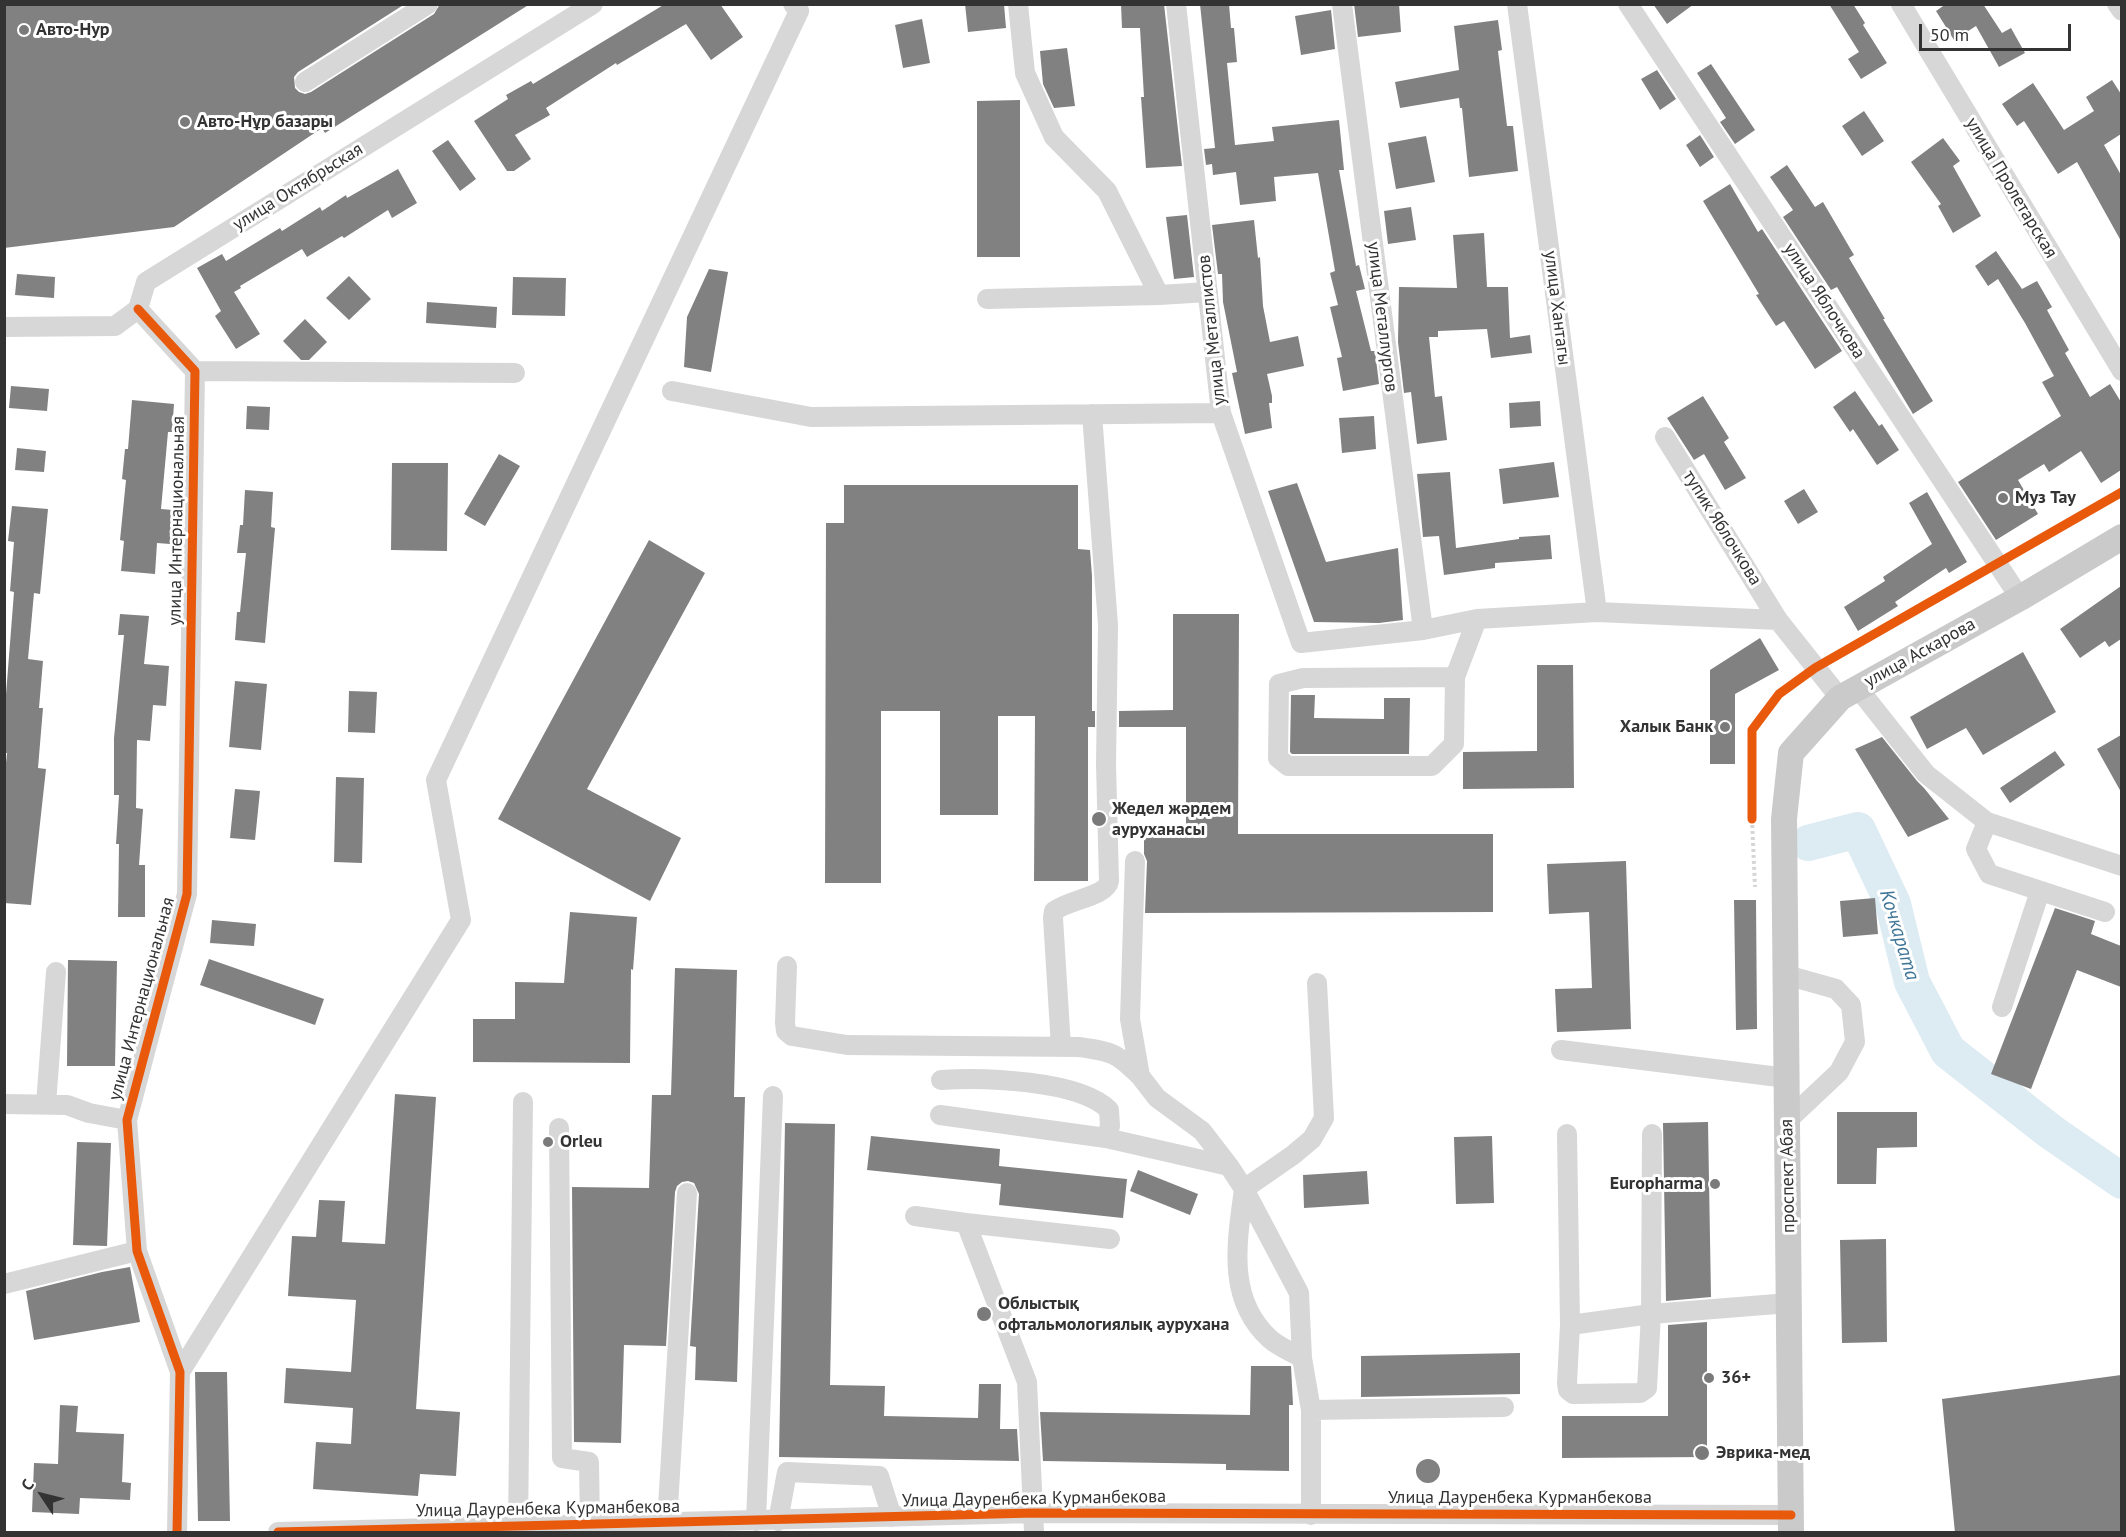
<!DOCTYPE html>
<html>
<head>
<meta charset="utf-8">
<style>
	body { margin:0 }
	#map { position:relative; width:2126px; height:1537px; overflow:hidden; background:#fff; font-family:"PT Sans",sans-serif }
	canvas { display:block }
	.frame { position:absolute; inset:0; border:6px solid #333; pointer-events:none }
	.north { position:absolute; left:12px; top:1465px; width:60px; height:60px; -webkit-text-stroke:4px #fff; paint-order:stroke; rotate:305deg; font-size:16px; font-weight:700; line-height:24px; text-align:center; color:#333 }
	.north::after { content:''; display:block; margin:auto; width:21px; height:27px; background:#333; clip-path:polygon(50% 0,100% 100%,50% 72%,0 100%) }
	.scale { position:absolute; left:1919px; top:24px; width:152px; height:27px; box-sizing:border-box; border:3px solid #333; border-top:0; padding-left:8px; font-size:18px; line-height:21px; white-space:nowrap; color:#333; -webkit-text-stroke:4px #fff; paint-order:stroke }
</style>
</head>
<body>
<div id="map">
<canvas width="2126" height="1537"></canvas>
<div class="frame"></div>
<div class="north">С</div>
<div class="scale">50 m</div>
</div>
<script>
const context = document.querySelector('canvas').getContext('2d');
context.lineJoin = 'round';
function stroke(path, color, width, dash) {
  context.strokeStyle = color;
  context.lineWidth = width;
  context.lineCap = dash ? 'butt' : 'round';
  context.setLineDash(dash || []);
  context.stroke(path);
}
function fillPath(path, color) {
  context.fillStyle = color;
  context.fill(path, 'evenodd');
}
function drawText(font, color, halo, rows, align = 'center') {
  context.font = font + ' "PT Sans",sans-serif';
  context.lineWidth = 6;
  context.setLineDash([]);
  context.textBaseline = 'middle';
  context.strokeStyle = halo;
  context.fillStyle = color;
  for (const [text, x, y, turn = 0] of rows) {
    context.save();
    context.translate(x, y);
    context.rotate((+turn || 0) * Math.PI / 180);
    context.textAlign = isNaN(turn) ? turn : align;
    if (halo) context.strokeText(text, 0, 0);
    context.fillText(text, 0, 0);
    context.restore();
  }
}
const river = new Path2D(`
	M 1808,843 L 1858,830 L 1893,904 L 1912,982 L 1948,1051 L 2051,1132 L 2122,1181`);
const building = new Path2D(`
	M 4,4 L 405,4 L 298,72 L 294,77 L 295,88 L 299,92 L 305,94 L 311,92 L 434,14 L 440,4 L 530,4 L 325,133 L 322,128 L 174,227 L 4,248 Z
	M 665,4 L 720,4 L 743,37 L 711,60 L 686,24 L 617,65 L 616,63 L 546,108 L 550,115 L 515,135 L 531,159 L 514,171 L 507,171 L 474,121 L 508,99 L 506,95 L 531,81 L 533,84 Z
	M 965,4 L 1004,4 L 1006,28 L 968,32 Z
	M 1121,4 L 1164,4 L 1182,166 L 1146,168 L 1141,97 L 1144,97 L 1140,28 L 1122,28 Z
	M 1200,4 L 1229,4 L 1231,28 L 1234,28 L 1237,62 L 1227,63 L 1235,145 L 1274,141 L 1272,127 L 1339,120 L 1344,170 L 1339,170 L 1356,266 L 1359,265 L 1365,289 L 1356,291 L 1371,351 L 1375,351 L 1379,384 L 1343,391 L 1337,358 L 1342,357 L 1330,307 L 1338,305 L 1330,273 L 1335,271 L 1318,173 L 1274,177 L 1276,201 L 1240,205 L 1236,172 L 1213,175 L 1212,164 L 1206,165 L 1204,149 L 1215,148 Z
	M 1354,4 L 1399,4 L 1401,32 L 1358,37 Z
	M 1653,4 L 1694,4 L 1667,24 Z
	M 1829,4 L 1853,4 L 1865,23 L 1863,25 L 1887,63 L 1861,79 L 1848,59 L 1859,52 Z
	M 1946,4 L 1983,4 L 2002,33 L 2011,28 L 2025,53 L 1999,67 L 1976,26 L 1954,40 L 1936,11 Z
	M 1331,10 L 1335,49 L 1301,55 L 1295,16 Z
	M 922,19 L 930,63 L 903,68 L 895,25 Z
	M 1498,20 L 1502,50 L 1498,51 L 1507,126 L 1513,126 L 1518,171 L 1469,177 L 1462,108 L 1460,108 L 1459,98 L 1400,108 L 1395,82 L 1459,70 L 1454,26 Z
	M 1067,48 L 1075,106 L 1054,108 L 1043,84 L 1040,51 Z
	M 1711,64 L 1755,130 L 1735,144 L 1720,122 L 1726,118 L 1697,73 Z
	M 1657,70 L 1676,99 L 1660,110 L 1641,79 Z
	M 2112,80 L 2121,94 L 2121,134 L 2104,145 L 2121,175 L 2121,241 L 2077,162 L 2058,174 L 2024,121 L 2017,126 L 2002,104 L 2033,83 L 2064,130 L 2094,111 L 2086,97 Z
	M 1020,100 L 1020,257 L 977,257 L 977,101 Z
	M 1864,111 L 1884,141 L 1862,156 L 1842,126 Z
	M 1700,135 L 1714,157 L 1700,167 L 1686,145 Z
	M 1426,136 L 1435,182 L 1396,189 L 1388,143 Z
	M 1943,138 L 1960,161 L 1953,166 L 1981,216 L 1953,233 L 1938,206 L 1941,204 L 1911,162 Z
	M 448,140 L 476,179 L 460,191 L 432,151 Z
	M 1787,165 L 1815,207 L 1823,202 L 1854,255 L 1849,258 L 1885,319 L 1883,319 L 1933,401 L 1913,414 L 1837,287 L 1831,290 L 1783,217 L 1793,210 L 1770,177 Z
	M 398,169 L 417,203 L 392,218 L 388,210 L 344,238 L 342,236 L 307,257 L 302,249 L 240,286 L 241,288 L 234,292 L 260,334 L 236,349 L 215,316 L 221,311 L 197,268 L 222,254 L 226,261 L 280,228 L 282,231 L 320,207 L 322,211 L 346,195 L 347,198 Z
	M 1730,184 L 1758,232 L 1762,229 L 1842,351 L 1815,369 L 1784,321 L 1776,326 L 1756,295 L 1759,294 L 1703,201 Z
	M 1411,207 L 1416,240 L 1388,244 L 1384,211 Z
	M 1187,215 L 1194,277 L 1174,279 L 1166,217 Z
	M 1254,220 L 1258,258 L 1260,257 L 1263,306 L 1270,342 L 1298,336 L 1304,366 L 1267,374 L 1272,396 L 1272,403 L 1269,403 L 1272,428 L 1245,434 L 1232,373 L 1237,372 L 1223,302 L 1222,274 L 1218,274 L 1212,225 Z
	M 1484,233 L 1487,287 L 1508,287 L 1510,338 L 1530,335 L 1532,353 L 1491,358 L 1487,329 L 1438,331 L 1438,337 L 1429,337 L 1435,397 L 1442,396 L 1447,440 L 1417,444 L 1411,392 L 1404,393 L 1398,342 L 1399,287 L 1457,288 L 1453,235 Z
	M 1996,251 L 2022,289 L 2037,281 L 2052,307 L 2047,310 L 2069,350 L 2065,353 L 2090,397 L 2110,384 L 2121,402 L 2121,470 L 2101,483 L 2081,451 L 2049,472 L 2044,464 L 2018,480 L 2038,514 L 1996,540 L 1958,482 L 2061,416 L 2042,382 L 2054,376 L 2025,323 L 1998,279 L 1988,286 L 1975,266 Z
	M 709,269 L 728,272 L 711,372 L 684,367 L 687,317 Z
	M 17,274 L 55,277 L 54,298 L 15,295 Z
	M 349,276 L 371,299 L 349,320 L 326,298 Z
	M 513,277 L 566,278 L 565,316 L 512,315 Z
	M 427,302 L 497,307 L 496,328 L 426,323 Z
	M 305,319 L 327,342 L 309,360 L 301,360 L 283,341 Z
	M 11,386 L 49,389 L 47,411 L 9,408 Z
	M 1855,391 L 1879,426 L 1882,424 L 1899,450 L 1877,465 L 1853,429 L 1850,432 L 1833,407 Z
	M 1703,396 L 1729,438 L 1724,442 L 1746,478 L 1725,490 L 1704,454 L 1694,460 L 1667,418 Z
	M 132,400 L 174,404 L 172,432 L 168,432 L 161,509 L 173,510 L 170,544 L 157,543 L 155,574 L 121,571 L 124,541 L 120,540 L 126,480 L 122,479 L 125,449 L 128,449 Z
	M 1540,401 L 1541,426 L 1510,428 L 1509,403 Z
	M 247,406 L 270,407 L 269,430 L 246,429 Z
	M 1374,416 L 1376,449 L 1342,453 L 1339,418 Z
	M 17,448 L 46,451 L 44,472 L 15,470 Z
	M 499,454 L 520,466 L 485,526 L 464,514 Z
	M 1554,462 L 1559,497 L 1503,504 L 1499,469 Z
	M 392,463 L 448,463 L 447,551 L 391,550 Z
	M 1450,472 L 1456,548 L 1519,539 L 1519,537 L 1550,535 L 1552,559 L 1495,563 L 1495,568 L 1444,575 L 1439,536 L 1423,537 L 1417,474 Z
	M 1297,483 L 1326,562 L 1398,548 L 1403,620 L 1379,623 L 1314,622 L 1268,491 Z
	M 844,485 L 1078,485 L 1078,549 L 1090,550 L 1092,576 L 1092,711 L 1095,711 L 1095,727 L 1088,727 L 1088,881 L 1034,881 L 1035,716 L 998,716 L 998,815 L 940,815 L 940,711 L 881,711 L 881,883 L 825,883 L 826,523 L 844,523 Z
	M 1804,489 L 1818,512 L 1798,524 L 1784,501 Z
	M 245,490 L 273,492 L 271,527 L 275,528 L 265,643 L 235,640 L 237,612 L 240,612 L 246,553 L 237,553 L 240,525 L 243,525 Z
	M 1927,492 L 1967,562 L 1949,573 L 1946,568 L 1895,602 L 1898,606 L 1858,631 L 1844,607 L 1885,581 L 1883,577 L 1932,544 L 1909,503 Z
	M 12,506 L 48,509 L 40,594 L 34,593 L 28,659 L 43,661 L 39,708 L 43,708 L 38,768 L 46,769 L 31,905 L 4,903 L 4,783 L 7,753 L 4,753 L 4,720 L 14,592 L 10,591 L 14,542 L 8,541 Z
	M 649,540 L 705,573 L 587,789 L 681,838 L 650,901 L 498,819 Z
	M 2121,586 L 2121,639 L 2109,647 L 2105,641 L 2080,658 L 2060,629 Z
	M 120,614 L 149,616 L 144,664 L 169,666 L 166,706 L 153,705 L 150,741 L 137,740 L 136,808 L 143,809 L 139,865 L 145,865 L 145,917 L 118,917 L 119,844 L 116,844 L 119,795 L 114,795 L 114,738 L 124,635 L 118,635 Z
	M 1173,614 L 1239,614 L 1238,834 L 1493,834 L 1493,912 L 1145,913 L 1147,861 L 1144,854 L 1144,832 L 1186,832 L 1186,727 L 1119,727 L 1119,711 L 1173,710 Z
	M 1760,638 L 1779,670 L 1735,694 L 1735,764 L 1710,764 L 1710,670 Z
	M 2023,652 L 2056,712 L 1983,755 L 1966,728 L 1927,749 L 1910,717 Z
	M 1537,665 L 1573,665 L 1574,788 L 1463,789 L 1463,752 L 1537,751 Z
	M 235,681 L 267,684 L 261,750 L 229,747 Z
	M 349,691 L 377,692 L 375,733 L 348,732 Z
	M 1291,695 L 1315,695 L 1314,718 L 1384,719 L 1384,698 L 1410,698 L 1409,754 L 1292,754 L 1290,752 Z
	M 2121,735 L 2121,792 L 2097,749 Z
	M 1882,737 L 1917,781 L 1924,788 L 1949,819 L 1908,837 L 1855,749 Z
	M 2055,751 L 2065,765 L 2010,803 L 2000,788 Z
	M 336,777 L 364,778 L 362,863 L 334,862 Z
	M 235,789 L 260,791 L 255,840 L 230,838 Z
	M 1626,861 L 1631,1029 L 1557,1032 L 1555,989 L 1592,988 L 1589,912 L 1549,914 L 1547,864 Z
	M 1875,898 L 1878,934 L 1843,937 L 1840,901 Z
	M 1734,900 L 1756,900 L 1757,1029 L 1736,1030 Z
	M 2055,908 L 2095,921 L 2091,934 L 2121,946 L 2121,987 L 2077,970 L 2031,1089 L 1991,1074 Z
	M 570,912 L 637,917 L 633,970 L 631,969 L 630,1063 L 473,1062 L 473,1019 L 515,1019 L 515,982 L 564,983 Z
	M 212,920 L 256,924 L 254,946 L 210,943 Z
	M 209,959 L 324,999 L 315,1025 L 200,985 Z
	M 68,960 L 117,961 L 115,1066 L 67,1066 Z
	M 675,968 L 737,970 L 734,1097 L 745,1097 L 737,1382 L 695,1380 L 696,1347 L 690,1346 L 699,1194 L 694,1183 L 688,1181 L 682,1182 L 677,1186 L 675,1192 L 666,1346 L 624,1345 L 621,1443 L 574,1442 L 572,1187 L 649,1188 L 652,1095 L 671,1095 Z
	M 395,1094 L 436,1097 L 416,1409 L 460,1412 L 456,1476 L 420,1474 L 418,1496 L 313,1489 L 316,1442 L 351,1444 L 353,1408 L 284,1403 L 286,1368 L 351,1372 L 356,1300 L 288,1296 L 292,1236 L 316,1237 L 319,1200 L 345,1201 L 342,1242 L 385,1244 Z
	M 1837,1112 L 1917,1112 L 1917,1147 L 1877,1148 L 1876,1184 L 1837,1184 Z
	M 1708,1122 L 1711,1297 L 1666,1301 L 1663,1123 Z
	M 785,1123 L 835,1124 L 830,1385 L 885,1386 L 884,1416 L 978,1418 L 979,1384 L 1001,1384 L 1000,1429 L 1017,1429 L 1019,1461 L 779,1457 Z
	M 871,1136 L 1000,1149 L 999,1166 L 1127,1179 L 1123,1218 L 999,1205 L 1001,1184 L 867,1170 Z
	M 1492,1136 L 1494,1203 L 1456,1204 L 1454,1137 Z
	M 77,1142 L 111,1143 L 107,1246 L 73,1245 Z
	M 1138,1170 L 1198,1194 L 1190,1215 L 1130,1191 Z
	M 1367,1171 L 1369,1204 L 1304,1208 L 1303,1175 Z
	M 1886,1239 L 1887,1342 L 1842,1343 L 1840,1240 Z
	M 130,1267 L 140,1322 L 34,1340 L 26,1291 L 102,1272 Z
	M 1707,1322 L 1707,1457 L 1562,1458 L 1562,1416 L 1668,1416 L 1668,1325 Z
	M 1520,1353 L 1520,1394 L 1361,1397 L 1361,1356 Z
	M 1251,1366 L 1291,1366 L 1293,1405 L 1289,1405 L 1289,1471 L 1226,1470 L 1226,1464 L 1043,1461 L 1040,1412 L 1250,1415 Z
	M 195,1372 L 227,1372 L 230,1521 L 198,1521 Z
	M 2121,1375 L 2121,1533 L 1955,1533 L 1942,1399 Z
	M 60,1405 L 78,1406 L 76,1432 L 124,1434 L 122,1482 L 131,1483 L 130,1500 L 80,1498 L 79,1514 L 32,1512 L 34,1463 L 58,1464 Z
	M1416 1471a12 12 0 1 1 24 0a12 12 0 1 1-24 0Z`);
const path = new Path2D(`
	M 1752,819 L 1755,887`);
const minor = new Path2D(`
	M 1018,4 L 1025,73 L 1054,137 L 1107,191 L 1159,295 L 1208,292
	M 1176,4 L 1221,413 L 1301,643 L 1423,630 L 1477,619 L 1597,612 L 1778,620 L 1840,698
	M 1342,4 L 1423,630
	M 1517,4 L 1597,612
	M 1628,4 L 2020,598
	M 1901,4 L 2122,371
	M 2117,4 L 2122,11
	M 305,82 L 428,4
	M 987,299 L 1159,295
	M 138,309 L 195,371 L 187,894 L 127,1120 L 137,1251 L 180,1372 L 177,1532
	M 4,327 L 115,326 L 138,309 L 146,282 L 593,4
	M 195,371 L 515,373
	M 672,391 L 811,417 L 1221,413
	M 1665,437 L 1778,620
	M 1455,677 L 1303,678 L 1279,684 L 1278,758 L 1288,766 L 1432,766 L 1454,744 L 1455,677 L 1477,619
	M 1857,687 L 1926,774 L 1987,822 L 2122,866
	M 1987,822 L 1976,849 L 1989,874 L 2105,912
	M 1135,861 L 1130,1019 L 1140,1076 L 1157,1098 L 1202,1131 L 1229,1166 L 1244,1189 L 1299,1293 L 1302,1358 L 1311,1410 L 1311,1515
	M 787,966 L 785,1023 L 786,1031 L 792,1036 L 847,1045 L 1079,1047 C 1112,1052 1116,1052 1140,1076
	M 1786,975 L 1836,989 L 1851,1005 L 1855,1042 L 1839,1072 L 1787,1121
	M 2002,1007 L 2040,891
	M 1061,1047 L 1053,918 L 1054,911 C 1068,900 1107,896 1109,881 L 1106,764 L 1108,625 L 1092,414
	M 1561,1050 L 1787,1078
	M 941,1080 C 982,1077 1080,1080 1109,1110 L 1110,1126 L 1106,1138
	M 4,1104 L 67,1105 L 89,1113 L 127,1120
	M 46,1104 L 56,972
	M 940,1115 L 1106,1138 L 1229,1166
	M 559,1128 L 562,1458 L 589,1462 L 590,1525
	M 1567,1134 L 1570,1325 L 1567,1383 L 1568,1390 L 1573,1394 L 1640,1393 L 1647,1388 L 1651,1314 L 1570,1325
	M 1652,1134 L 1651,1314 L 1789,1303
	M 915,1216 L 966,1223 L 1110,1239
	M 966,1223 L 1027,1382 L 1034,1532
	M 4,1284 L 137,1251
	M 1302,1358 C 1292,1352 1279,1347 1270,1339 C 1226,1299 1237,1242 1244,1189 L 1293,1155 L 1312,1139 L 1324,1118 L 1317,983
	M 180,1372 L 461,920 L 436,780 L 799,11 L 793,4
	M 1311,1410 L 1504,1407
	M 756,1521 L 773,1096
	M 778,1521 L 787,1472 L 879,1476 L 892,1517
	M 667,1523 L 687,1193
	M 518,1527 L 523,1102
	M 278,1532 L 1034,1513 L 1791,1515`);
const major = new Path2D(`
	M 1791,1532 L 1784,819 L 1791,753 L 1840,698 L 2020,598 L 2122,537`);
const cycleway = new Path2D(`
	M 138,309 L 195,371 L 187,894 L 127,1120 L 137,1251 L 180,1372 L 177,1532
	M 1752,819 L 1752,730 L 1779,694 L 1815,668 L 2122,492
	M 278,1532 L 1034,1513 L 1791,1515`);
const markers = [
	[24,30,6,"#7a7a7a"],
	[185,122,6,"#7a7a7a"],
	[2003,498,6,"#7a7a7a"],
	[1725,727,6,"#7a7a7a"],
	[1099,819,8,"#7a7a7a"],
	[548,1142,6,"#7a7a7a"],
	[1715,1184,6,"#7a7a7a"],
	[984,1314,8,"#7a7a7a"],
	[1709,1378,6,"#7a7a7a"],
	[1702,1453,8,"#7a7a7a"]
];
const poiNames = [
	["Авто-Нур",36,30],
	["Авто-Нұр базары",197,122],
	["Муз Тау",2015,498],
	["Халык Банк",1713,727,"right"],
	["Жедел жәрдем",1112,809],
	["ауруханасы",1112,830],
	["Orleu",560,1142],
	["Europharma",1703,1184,"right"],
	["Облыстық",998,1304],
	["офтальмологиялық аурухана",998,1325],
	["36+",1721,1378],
	["Эврика-мед",1716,1453]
];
const streetNames = [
	["улица Октябрьская",298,187,-32],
	["улица Пролетарская",2011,188,59],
	["улица Яблочкова",1824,301,57],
	["улица Хантагы",1557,308,83],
	["улица Металлургов",1382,317,83],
	["улица Металлистов",1212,330,-96],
	["улица Интернациональная",177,521,-89],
	["тупик Яблочкова",1722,528,58],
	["улица Аскарова",1920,653,-29],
	["улица Интернациональная",142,999,-75],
	["проспект Абая",1788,1176,-91],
	["Улица Дауренбека Курманбекова",1520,1498],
	["Улица Дауренбека Курманбекова",1034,1499,-1],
	["Улица Дауренбека Курманбекова",548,1509,-1]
];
const waterNames = [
	["Кочкарата",1899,935,73]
];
stroke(river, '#ddebf3', 36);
fillPath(building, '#818181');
stroke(path, '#d6d6d6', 4, [3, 3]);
stroke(minor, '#d7d7d7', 20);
stroke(major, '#cacaca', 26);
stroke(cycleway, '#e8590c', 9);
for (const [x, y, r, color] of markers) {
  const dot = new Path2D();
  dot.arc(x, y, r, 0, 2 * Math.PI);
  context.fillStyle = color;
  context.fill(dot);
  stroke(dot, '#fff', 2);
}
drawText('bold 18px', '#333', '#fff', poiNames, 'left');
drawText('18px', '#333', '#fff', streetNames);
drawText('italic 20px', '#3f7597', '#fff', waterNames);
</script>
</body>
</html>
